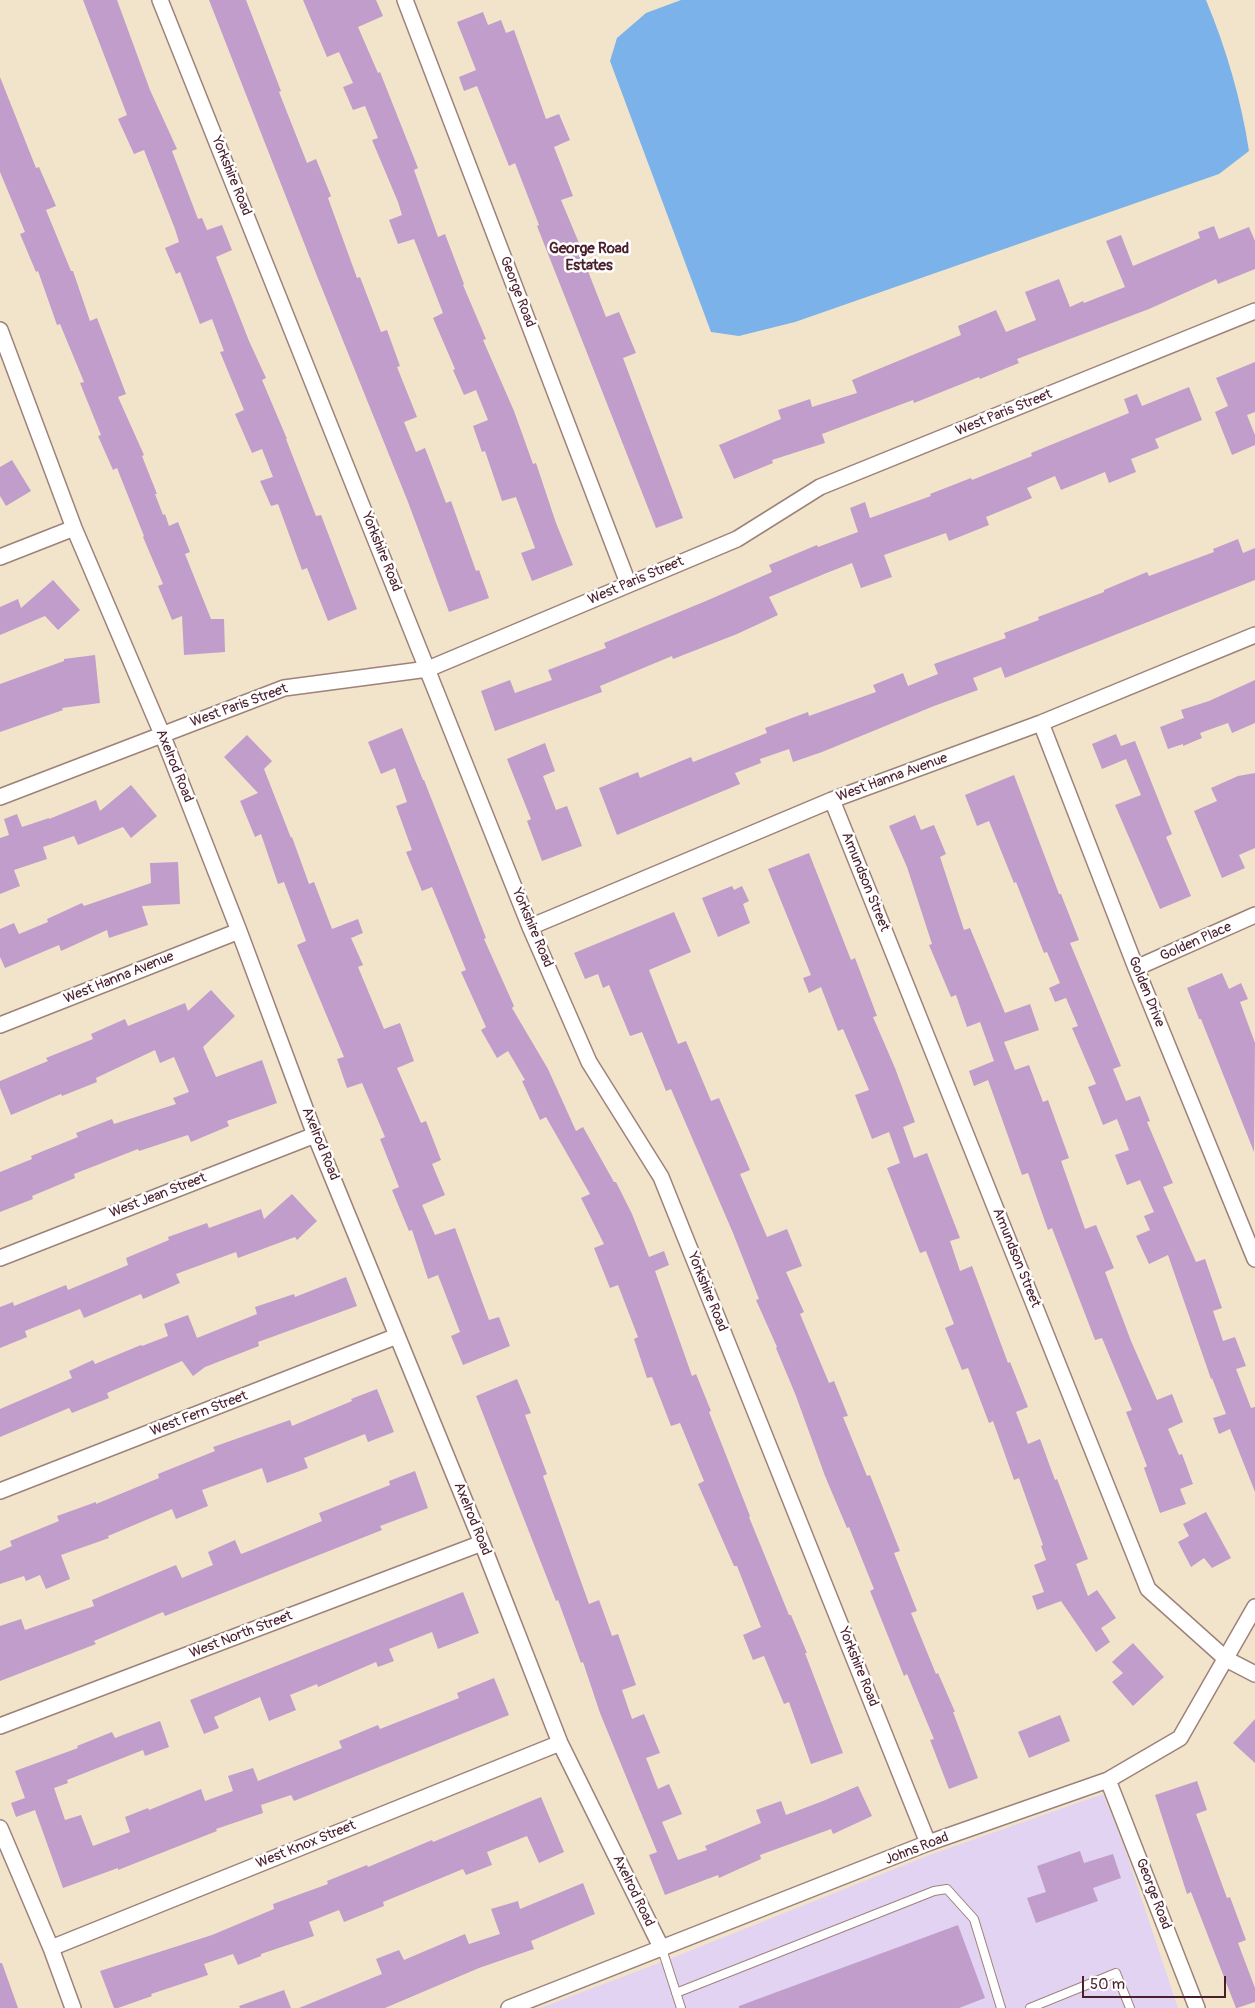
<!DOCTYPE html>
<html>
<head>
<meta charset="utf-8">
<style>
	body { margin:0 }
	#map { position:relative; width:1255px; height:2008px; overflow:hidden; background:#f2e4ca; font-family:Pangolin,sans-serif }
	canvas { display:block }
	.scale { position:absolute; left:1082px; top:1976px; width:144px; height:22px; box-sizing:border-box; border:2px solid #4a1f2b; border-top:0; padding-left:6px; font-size:15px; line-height:18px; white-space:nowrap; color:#4a1f2b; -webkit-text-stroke:4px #fff; paint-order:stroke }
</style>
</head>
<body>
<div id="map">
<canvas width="1255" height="2008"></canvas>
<div class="scale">50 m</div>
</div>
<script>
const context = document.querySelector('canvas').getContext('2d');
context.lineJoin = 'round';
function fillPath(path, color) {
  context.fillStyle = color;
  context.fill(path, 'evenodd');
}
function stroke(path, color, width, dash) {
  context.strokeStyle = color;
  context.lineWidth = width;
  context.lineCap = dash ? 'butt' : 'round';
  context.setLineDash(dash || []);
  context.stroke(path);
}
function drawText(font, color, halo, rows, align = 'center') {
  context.font = font + ' Pangolin,sans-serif';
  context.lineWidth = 5;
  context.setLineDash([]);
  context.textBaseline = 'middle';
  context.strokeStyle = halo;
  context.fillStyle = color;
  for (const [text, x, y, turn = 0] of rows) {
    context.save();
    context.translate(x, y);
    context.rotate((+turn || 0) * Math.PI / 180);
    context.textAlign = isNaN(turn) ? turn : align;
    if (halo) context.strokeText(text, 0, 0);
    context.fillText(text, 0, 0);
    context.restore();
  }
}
const built = new Path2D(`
	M 1103,1794 L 1125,1849 L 1178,2008 L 540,2008 L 659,1963 L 932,1854 Z`);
const water = new Path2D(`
	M 681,0 L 1206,0 C 1226,48 1241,99 1249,151 L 1219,174 L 795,322 L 739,336 L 711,332 L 610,61 L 617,38 L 646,13 Z`);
const building = new Path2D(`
	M 83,0 L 117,0 L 150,90 L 177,149 L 172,151 L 198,219 L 202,218 L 207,230 L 222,225 L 232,250 L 216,257 L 249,341 L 266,378 L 262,380 L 287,439 L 286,439 L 316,516 L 321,515 L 357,609 L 328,621 L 307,568 L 302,570 L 278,504 L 271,506 L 260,481 L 273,477 L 262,449 L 252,453 L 235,414 L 244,410 L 220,352 L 224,351 L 212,319 L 200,324 L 180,272 L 176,274 L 165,248 L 179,242 L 175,229 L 144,150 L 134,154 L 118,119 L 127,115 Z
	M 209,0 L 246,0 L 281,91 L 279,92 L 307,163 L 316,159 L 331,196 L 328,198 L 357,278 L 360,277 L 381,332 L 387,330 L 400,366 L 397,367 L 417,417 L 404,422 L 416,452 L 425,448 L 446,503 L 451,501 L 476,571 L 479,570 L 489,598 L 449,612 L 408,502 L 317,276 Z
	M 303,0 L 376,0 L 383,16 L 358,27 L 378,73 L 380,72 L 418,168 L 414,170 L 438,237 L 445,234 L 464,284 L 463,285 L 486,339 L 483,340 L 514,411 L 533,464 L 536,463 L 556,523 L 573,565 L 532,581 L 521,553 L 535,548 L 516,497 L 502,501 L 485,451 L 482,452 L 473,426 L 488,420 L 476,390 L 464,395 L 453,370 L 455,369 L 433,318 L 443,313 L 414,239 L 398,244 L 389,220 L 402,215 L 398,202 L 372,140 L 378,138 L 365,106 L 353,110 L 343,87 L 353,83 L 339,52 L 327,57 Z
	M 483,12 L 488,25 L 501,20 L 506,33 L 514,30 L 546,119 L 559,114 L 570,140 L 554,147 L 573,196 L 561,200 L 584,255 L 582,256 L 606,317 L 619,312 L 636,353 L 623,358 L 683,518 L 656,528 L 537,226 L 539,225 L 515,163 L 509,166 L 477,86 L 464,91 L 459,77 L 476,70 L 457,22 Z
	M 0,77 L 36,168 L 39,167 L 56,206 L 46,210 L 71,271 L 73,271 L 90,321 L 97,318 L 126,394 L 118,397 L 144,455 L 142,456 L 157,494 L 155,494 L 163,515 L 165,514 L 169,526 L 178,522 L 190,552 L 185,554 L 211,619 L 224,619 L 225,652 L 184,655 L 182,616 L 172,620 L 158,586 L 163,584 L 143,537 L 144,536 L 117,468 L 113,470 L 98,436 L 101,435 L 80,383 L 84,382 L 60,324 L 57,325 L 38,271 L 36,272 L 20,234 L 25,232 L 0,172 Z
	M 1214,226 L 1219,239 L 1249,227 L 1255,241 L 1255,269 L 1218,284 L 1216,279 L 1149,309 L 1017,359 L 1019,363 L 980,379 L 979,377 L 914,403 L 913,400 L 822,434 L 825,443 L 772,460 L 773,463 L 734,479 L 719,445 L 781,419 L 778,410 L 810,399 L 812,407 L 857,393 L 852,380 L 961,335 L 958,326 L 996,310 L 1006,332 L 1036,320 L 1025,292 L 1059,279 L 1070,307 L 1083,301 L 1084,303 L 1125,287 L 1106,241 L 1121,235 L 1133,266 L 1200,238 L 1198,232 Z
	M 1255,362 L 1255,412 L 1247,415 L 1255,435 L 1255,445 L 1232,455 L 1215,412 L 1228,406 L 1216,378 Z
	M 1189,387 L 1202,420 L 1155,439 L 1159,448 L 1131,459 L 1136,472 L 1109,483 L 1105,472 L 1061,490 L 1055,476 L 1027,488 L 1032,498 L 986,517 L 989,525 L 949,541 L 946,533 L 884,555 L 892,577 L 861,588 L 852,563 L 829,572 L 769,597 L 778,615 L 737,634 L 673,659 L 672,656 L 600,686 L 602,692 L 495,731 L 481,691 L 510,680 L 515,693 L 552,680 L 548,670 L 606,648 L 604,643 L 706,601 L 772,572 L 769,565 L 817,545 L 818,547 L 858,532 L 850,508 L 865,502 L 870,518 L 931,496 L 930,494 L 971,478 L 972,480 L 1032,456 L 1031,453 L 1129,413 L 1124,399 L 1137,394 L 1142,406 Z
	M 12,460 L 31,491 L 6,506 L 0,496 L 0,467 Z
	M 1238,539 L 1243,553 L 1255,548 L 1255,580 L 1005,678 L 1001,667 L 973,678 L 978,690 L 934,706 L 822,752 L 793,762 L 789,749 L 760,759 L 761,763 L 735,773 L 740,784 L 617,835 L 599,788 L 638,772 L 640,778 L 691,757 L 693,762 L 767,733 L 765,728 L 808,712 L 809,716 L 876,692 L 873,685 L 903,673 L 908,686 L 938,674 L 934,664 L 1006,638 L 1004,633 L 1039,620 L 1038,617 L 1104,592 L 1104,590 L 1147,572 L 1149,576 L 1214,552 L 1213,549 Z
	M 53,580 L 80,610 L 58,630 L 45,616 L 0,635 L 0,607 L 18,599 L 21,608 Z
	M 95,655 L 100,703 L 62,708 L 63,710 L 0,732 L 0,684 L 64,661 L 64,659 Z
	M 1255,680 L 1255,723 L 1232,733 L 1228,723 L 1200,733 L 1202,738 L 1183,746 L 1183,744 L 1168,749 L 1160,727 L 1184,718 L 1181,710 L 1209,701 Z
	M 402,728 L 423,780 L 424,780 L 486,938 L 484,939 L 514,1006 L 512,1008 L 548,1069 L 576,1131 L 583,1127 L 614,1182 L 616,1182 L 632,1214 L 649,1257 L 664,1251 L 669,1265 L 655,1271 L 692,1376 L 696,1374 L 711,1411 L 709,1412 L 750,1516 L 749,1517 L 789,1615 L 791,1615 L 807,1653 L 805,1653 L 843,1753 L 811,1764 L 789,1702 L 784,1704 L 764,1656 L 753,1660 L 743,1635 L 761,1627 L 737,1566 L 734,1566 L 698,1484 L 704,1481 L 680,1423 L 671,1426 L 652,1377 L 647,1378 L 634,1339 L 638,1337 L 618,1285 L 610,1288 L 594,1248 L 604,1244 L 581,1198 L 590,1194 L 546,1117 L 540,1120 L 522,1081 L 525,1080 L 508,1051 L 497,1058 L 481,1030 L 486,1027 L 461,972 L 466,970 L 432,887 L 422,891 L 406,852 L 412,850 L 396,806 L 407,802 L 395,768 L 381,774 L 368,742 Z
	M 1116,734 L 1121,746 L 1135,741 L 1172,834 L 1166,837 L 1191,896 L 1160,909 L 1115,805 L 1141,795 L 1126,759 L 1102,769 L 1092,744 Z
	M 247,735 L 272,761 L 264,769 L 291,838 L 292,837 L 309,884 L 314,882 L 332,929 L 358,919 L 363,933 L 351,938 L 363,965 L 358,967 L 384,1029 L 400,1023 L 414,1061 L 397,1068 L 421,1123 L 426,1121 L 441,1160 L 432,1164 L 445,1195 L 422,1205 L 435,1235 L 455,1228 L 489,1320 L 499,1317 L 510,1346 L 463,1365 L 451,1336 L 460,1332 L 438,1275 L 428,1279 L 412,1230 L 409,1231 L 392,1190 L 399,1187 L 380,1139 L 385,1137 L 362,1083 L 347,1088 L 337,1059 L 344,1057 L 297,945 L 306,941 L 284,882 L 278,884 L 261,834 L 255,837 L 240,801 L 258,793 L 224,757 Z
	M 545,743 L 555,771 L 543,776 L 556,810 L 567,806 L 582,846 L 542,861 L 527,821 L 531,819 L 507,759 Z
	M 1255,773 L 1255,848 L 1239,855 L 1245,868 L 1222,878 L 1194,811 L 1217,801 L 1211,788 L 1238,776 Z
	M 1014,775 L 1059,894 L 1061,894 L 1079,940 L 1070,943 L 1121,1066 L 1113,1069 L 1126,1101 L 1140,1096 L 1150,1121 L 1147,1122 L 1173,1183 L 1163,1187 L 1196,1262 L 1205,1259 L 1222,1308 L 1213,1311 L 1223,1341 L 1235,1337 L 1246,1366 L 1236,1369 L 1251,1408 L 1255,1407 L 1255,1492 L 1230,1429 L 1219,1434 L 1213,1418 L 1226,1414 L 1212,1378 L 1211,1379 L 1168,1255 L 1149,1264 L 1136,1236 L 1150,1230 L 1144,1216 L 1154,1212 L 1140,1180 L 1127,1185 L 1115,1155 L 1129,1150 L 1117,1119 L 1103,1125 L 1088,1087 L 1096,1084 L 1072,1028 L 1078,1026 L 1066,998 L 1055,1002 L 1049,988 L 1060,983 L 1047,952 L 1044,953 L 1016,882 L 1014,883 L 989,821 L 977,826 L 965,795 Z
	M 131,785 L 157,816 L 131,838 L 123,827 L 78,845 L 74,836 L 43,847 L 47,859 L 14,870 L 20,886 L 0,894 L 0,838 L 9,835 L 4,819 L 17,814 L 22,827 L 49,818 L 49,819 L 96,800 L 100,811 Z
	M 915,815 L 921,830 L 934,825 L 946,854 L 940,857 L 964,930 L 970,928 L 1005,1013 L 1030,1004 L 1039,1030 L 1004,1042 L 1015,1070 L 1029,1065 L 1043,1102 L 1048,1100 L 1069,1158 L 1061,1161 L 1085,1229 L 1096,1225 L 1114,1268 L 1105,1272 L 1131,1341 L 1157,1400 L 1172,1394 L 1183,1422 L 1168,1429 L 1179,1455 L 1182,1454 L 1193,1484 L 1180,1489 L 1186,1504 L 1160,1513 L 1144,1468 L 1147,1466 L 1126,1412 L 1132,1410 L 1102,1338 L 1095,1340 L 1052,1228 L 1048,1230 L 1028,1173 L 1022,1175 L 988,1080 L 974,1086 L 969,1071 L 994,1061 L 980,1022 L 967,1027 L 956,995 L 951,997 L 929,945 L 932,944 L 907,867 L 889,826 Z
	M 809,853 L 851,960 L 855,958 L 877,1016 L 873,1017 L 895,1068 L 915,1122 L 903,1127 L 914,1158 L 927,1153 L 960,1238 L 950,1241 L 960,1271 L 972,1266 L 1008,1363 L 1010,1362 L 1028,1407 L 1016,1412 L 1028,1444 L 1040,1439 L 1055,1480 L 1057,1479 L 1088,1559 L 1076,1564 L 1088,1596 L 1097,1590 L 1116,1618 L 1101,1628 L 1110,1642 L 1096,1652 L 1061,1601 L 1037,1610 L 1032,1596 L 1044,1592 L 1034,1565 L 1046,1560 L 1041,1546 L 1043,1545 L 1019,1478 L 1014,1480 L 993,1421 L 989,1423 L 968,1368 L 962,1370 L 945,1328 L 954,1324 L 926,1251 L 920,1253 L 887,1168 L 900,1163 L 889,1132 L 872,1139 L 855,1095 L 869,1090 L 843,1029 L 838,1031 L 821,987 L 809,993 L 803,978 L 811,975 L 768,869 Z
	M 178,862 L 180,904 L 142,906 L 148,925 L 109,938 L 107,930 L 61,951 L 59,945 L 5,968 L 0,957 L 0,929 L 14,923 L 19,934 L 48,922 L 47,919 L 82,903 L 84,906 L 151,883 L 150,863 Z
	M 732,886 L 734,890 L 742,886 L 749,901 L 743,904 L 750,923 L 718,937 L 702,898 Z
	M 674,912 L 691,952 L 649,970 L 678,1044 L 686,1041 L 711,1101 L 719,1098 L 750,1170 L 740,1174 L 767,1237 L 787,1229 L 802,1266 L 786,1272 L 804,1312 L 800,1314 L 829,1383 L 834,1381 L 848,1416 L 843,1417 L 867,1476 L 870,1475 L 900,1551 L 894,1553 L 917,1611 L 911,1613 L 936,1674 L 938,1673 L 955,1712 L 953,1712 L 978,1778 L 949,1789 L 930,1740 L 934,1739 L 907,1674 L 904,1676 L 870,1591 L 874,1589 L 849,1527 L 847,1528 L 825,1476 L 796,1396 L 776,1348 L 777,1347 L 756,1300 L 759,1299 L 733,1233 L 671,1089 L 666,1091 L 642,1032 L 630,1036 L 609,985 L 603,988 L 598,974 L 585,979 L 574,953 Z
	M 1222,973 L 1229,989 L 1241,983 L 1248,999 L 1240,1002 L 1255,1043 L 1254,1152 L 1201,1019 L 1199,1019 L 1187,988 Z
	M 211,990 L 235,1016 L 203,1047 L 216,1077 L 262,1060 L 277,1103 L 227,1121 L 229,1126 L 191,1142 L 188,1135 L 139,1151 L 138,1149 L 74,1174 L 75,1178 L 32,1196 L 33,1199 L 0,1212 L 0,1172 L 32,1159 L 31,1156 L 78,1137 L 76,1133 L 112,1119 L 114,1124 L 176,1104 L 173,1098 L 189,1092 L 174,1057 L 160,1063 L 155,1050 L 96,1078 L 97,1082 L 62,1096 L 61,1094 L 11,1115 L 0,1088 L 0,1081 L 48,1061 L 46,1058 L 93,1039 L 91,1034 L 125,1019 L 128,1026 L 185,1003 L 188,1011 Z
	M 292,1194 L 317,1221 L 297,1240 L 295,1237 L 238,1258 L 236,1252 L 176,1274 L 180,1283 L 143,1299 L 141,1294 L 84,1318 L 80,1309 L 25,1331 L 27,1337 L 0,1348 L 0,1307 L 13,1302 L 14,1306 L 66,1285 L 68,1290 L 128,1265 L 126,1258 L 169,1240 L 168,1237 L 207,1223 L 209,1228 L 261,1209 L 264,1219 Z
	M 346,1277 L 357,1306 L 258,1342 L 259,1346 L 205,1367 L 193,1376 L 182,1361 L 107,1393 L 109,1398 L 72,1413 L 69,1408 L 0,1437 L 0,1409 L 72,1378 L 69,1371 L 93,1360 L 95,1364 L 141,1345 L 142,1346 L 168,1336 L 164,1324 L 188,1315 L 197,1338 L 257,1314 L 255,1307 L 294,1294 L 295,1297 Z
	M 517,1379 L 531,1413 L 525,1415 L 547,1474 L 543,1476 L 589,1604 L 599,1600 L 612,1636 L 618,1634 L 636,1685 L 622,1690 L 632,1719 L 644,1714 L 660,1753 L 646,1758 L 658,1789 L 669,1784 L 682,1814 L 662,1822 L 678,1860 L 707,1850 L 705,1846 L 761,1823 L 756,1810 L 781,1801 L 786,1815 L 823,1801 L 858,1786 L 872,1816 L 833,1834 L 831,1829 L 760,1855 L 761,1859 L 719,1878 L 718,1875 L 665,1895 L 649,1855 L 657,1852 L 600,1713 L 583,1662 L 581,1663 L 558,1600 L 556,1601 L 476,1396 Z
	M 377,1389 L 394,1432 L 368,1442 L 365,1434 L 304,1458 L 308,1468 L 267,1483 L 262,1468 L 202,1490 L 208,1506 L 176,1519 L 172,1509 L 108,1536 L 109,1538 L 61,1555 L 70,1579 L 46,1589 L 40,1575 L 26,1581 L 24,1576 L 0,1584 L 0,1551 L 12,1546 L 10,1541 L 59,1521 L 57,1516 L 96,1502 L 96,1504 L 159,1478 L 158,1474 L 215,1451 L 213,1447 L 290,1420 L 292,1426 L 352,1401 L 351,1399 Z
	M 415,1471 L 428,1508 L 380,1526 L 382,1530 L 165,1616 L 163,1612 L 94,1641 L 96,1644 L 0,1681 L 0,1626 L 21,1619 L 25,1630 L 94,1606 L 92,1600 L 176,1565 L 182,1578 L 213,1565 L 208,1552 L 235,1540 L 241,1554 L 254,1549 L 322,1521 L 319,1513 L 390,1485 L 389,1481 Z
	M 1206,1512 L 1231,1558 L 1212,1568 L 1204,1558 L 1191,1567 L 1178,1542 L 1189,1536 L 1183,1524 Z
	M 463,1592 L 479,1633 L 438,1649 L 432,1632 L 389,1649 L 394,1661 L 378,1667 L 376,1662 L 318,1687 L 317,1684 L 290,1695 L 296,1710 L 269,1721 L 260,1697 L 214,1717 L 219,1728 L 204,1734 L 190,1700 Z
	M 1133,1643 L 1164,1677 L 1133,1706 L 1112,1682 L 1123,1673 L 1112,1662 Z
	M 494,1678 L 509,1715 L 294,1801 L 291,1795 L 261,1805 L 263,1813 L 216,1829 L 217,1831 L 118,1870 L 118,1868 L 63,1888 L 35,1810 L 16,1817 L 11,1803 L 25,1798 L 15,1771 L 78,1748 L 77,1746 L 112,1732 L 115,1738 L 160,1721 L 169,1747 L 145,1756 L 143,1750 L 67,1780 L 68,1783 L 54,1788 L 65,1820 L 81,1815 L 93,1846 L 130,1832 L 125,1817 L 148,1808 L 149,1810 L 201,1789 L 205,1801 L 233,1791 L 228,1776 L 253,1768 L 258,1781 L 342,1748 L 339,1741 L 378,1725 L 380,1729 L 459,1698 L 457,1693 Z
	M 1060,1715 L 1070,1741 L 1029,1758 L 1018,1732 Z
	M 1255,1719 L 1255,1763 L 1233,1743 Z
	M 1197,1781 L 1207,1810 L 1196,1814 L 1227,1898 L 1230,1897 L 1246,1940 L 1238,1943 L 1255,1988 L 1255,2002 L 1237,2008 L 1236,2008 L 1191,1892 L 1187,1894 L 1155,1795 Z
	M 541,1797 L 564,1852 L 539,1863 L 527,1836 L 487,1852 L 492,1865 L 466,1875 L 463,1869 L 383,1902 L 384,1906 L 344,1922 L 339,1910 L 309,1922 L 314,1936 L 261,1954 L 261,1956 L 238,1965 L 233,1954 L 204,1964 L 208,1975 L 151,1994 L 152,1996 L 118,2008 L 114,2008 L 100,1971 L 212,1935 L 274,1909 L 273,1904 L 328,1884 L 327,1881 L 367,1865 L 368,1867 L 432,1840 L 433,1842 Z
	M 1080,1851 L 1084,1863 L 1113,1854 L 1121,1878 L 1093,1888 L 1098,1901 L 1036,1923 L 1027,1898 L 1046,1892 L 1037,1866 Z
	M 583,1883 L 595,1914 L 531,1941 L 534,1949 L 479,1968 L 385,2008 L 299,2008 L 382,1974 L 376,1959 L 399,1950 L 404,1960 L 465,1934 L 469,1944 L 500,1934 L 491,1909 L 518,1901 L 520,1909 Z
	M 958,1925 L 985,1998 L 959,2008 L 739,2008 L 739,2006 Z
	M 0,1963 L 2,1963 L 18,2008 L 0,2008 Z
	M 284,1990 L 291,2008 L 240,2008 L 239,2006 Z`);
const service = new Path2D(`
	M 662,1949 L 681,2008
	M 676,1993 L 934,1891 L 947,1889 L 974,1919 L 1001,2008
	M 1030,2008 L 1116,1973 L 1130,2008`);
const minor = new Path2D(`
	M 160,0 L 530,927 L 589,1062 L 661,1177 L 928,1843
	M 405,0 L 628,583
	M 0,330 L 74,528 L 162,734 L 239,931 L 315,1135 L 482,1543 L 560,1743 L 662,1949
	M 0,557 L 74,528
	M 1041,723 L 1136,968 L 1255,1259
	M 0,797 L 284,688 L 428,669 L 737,539 L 820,487 L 1255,311
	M 832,800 L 1148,1589 L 1226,1659 L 1255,1674
	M 530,927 L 832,800 L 1041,723 L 1255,635
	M 1136,968 L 1255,915
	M 0,1025 L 239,931
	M 0,1258 L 315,1135
	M 0,1491 L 397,1336
	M 0,1726 L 482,1543
	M 1108,1780 L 1197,2008
	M 0,1828 L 51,1948 L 73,2008
	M 51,1948 L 560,1743
	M 509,2008 L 928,1843 L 1108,1780 L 1180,1738 L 1255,1607`);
const streetNames = [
	["Yorkshire Road",231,176,68],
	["George Road",517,292,69],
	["West Paris Street",1004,413,-22],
	["Yorkshire Road",381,552,68],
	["West Paris Street",636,581,-23],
	["West Paris Street",239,706,-20],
	["Axelrod Road",174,766,68],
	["West Hanna Avenue",892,778,-20],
	["Amundson Street",865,882,68],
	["Yorkshire Road",532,928,67],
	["Golden Place",1196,942,-24],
	["West Hanna Avenue",119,978,-22],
	["Golden Drive",1146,992,68],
	["Axelrod Road",320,1144,68],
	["West Jean Street",158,1196,-21],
	["Amundson Street",1016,1258,68],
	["Yorkshire Road",707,1292,68],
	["West Fern Street",199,1414,-21],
	["Axelrod Road",472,1519,68],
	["West North Street",241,1635,-21],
	["Yorkshire Road",858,1667,68],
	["West Knox Street",306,1845,-22],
	["Johns Road",917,1849,-21],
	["Axelrod Road",633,1891,64],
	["George Road",1153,1894,69]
];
const neighbourhoodNames = [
	["George Road",589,249],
	["Estates",589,266]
];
fillPath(built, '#e3d3f2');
fillPath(water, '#7ab2e9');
fillPath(building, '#c09dcb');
stroke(service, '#9e827a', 10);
stroke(minor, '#9e827a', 18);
stroke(service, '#fff', 8);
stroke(minor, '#fff', 15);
drawText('14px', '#4a1f2b', '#fff', streetNames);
drawText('bold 15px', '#4a1f2b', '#fff', neighbourhoodNames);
</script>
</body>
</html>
